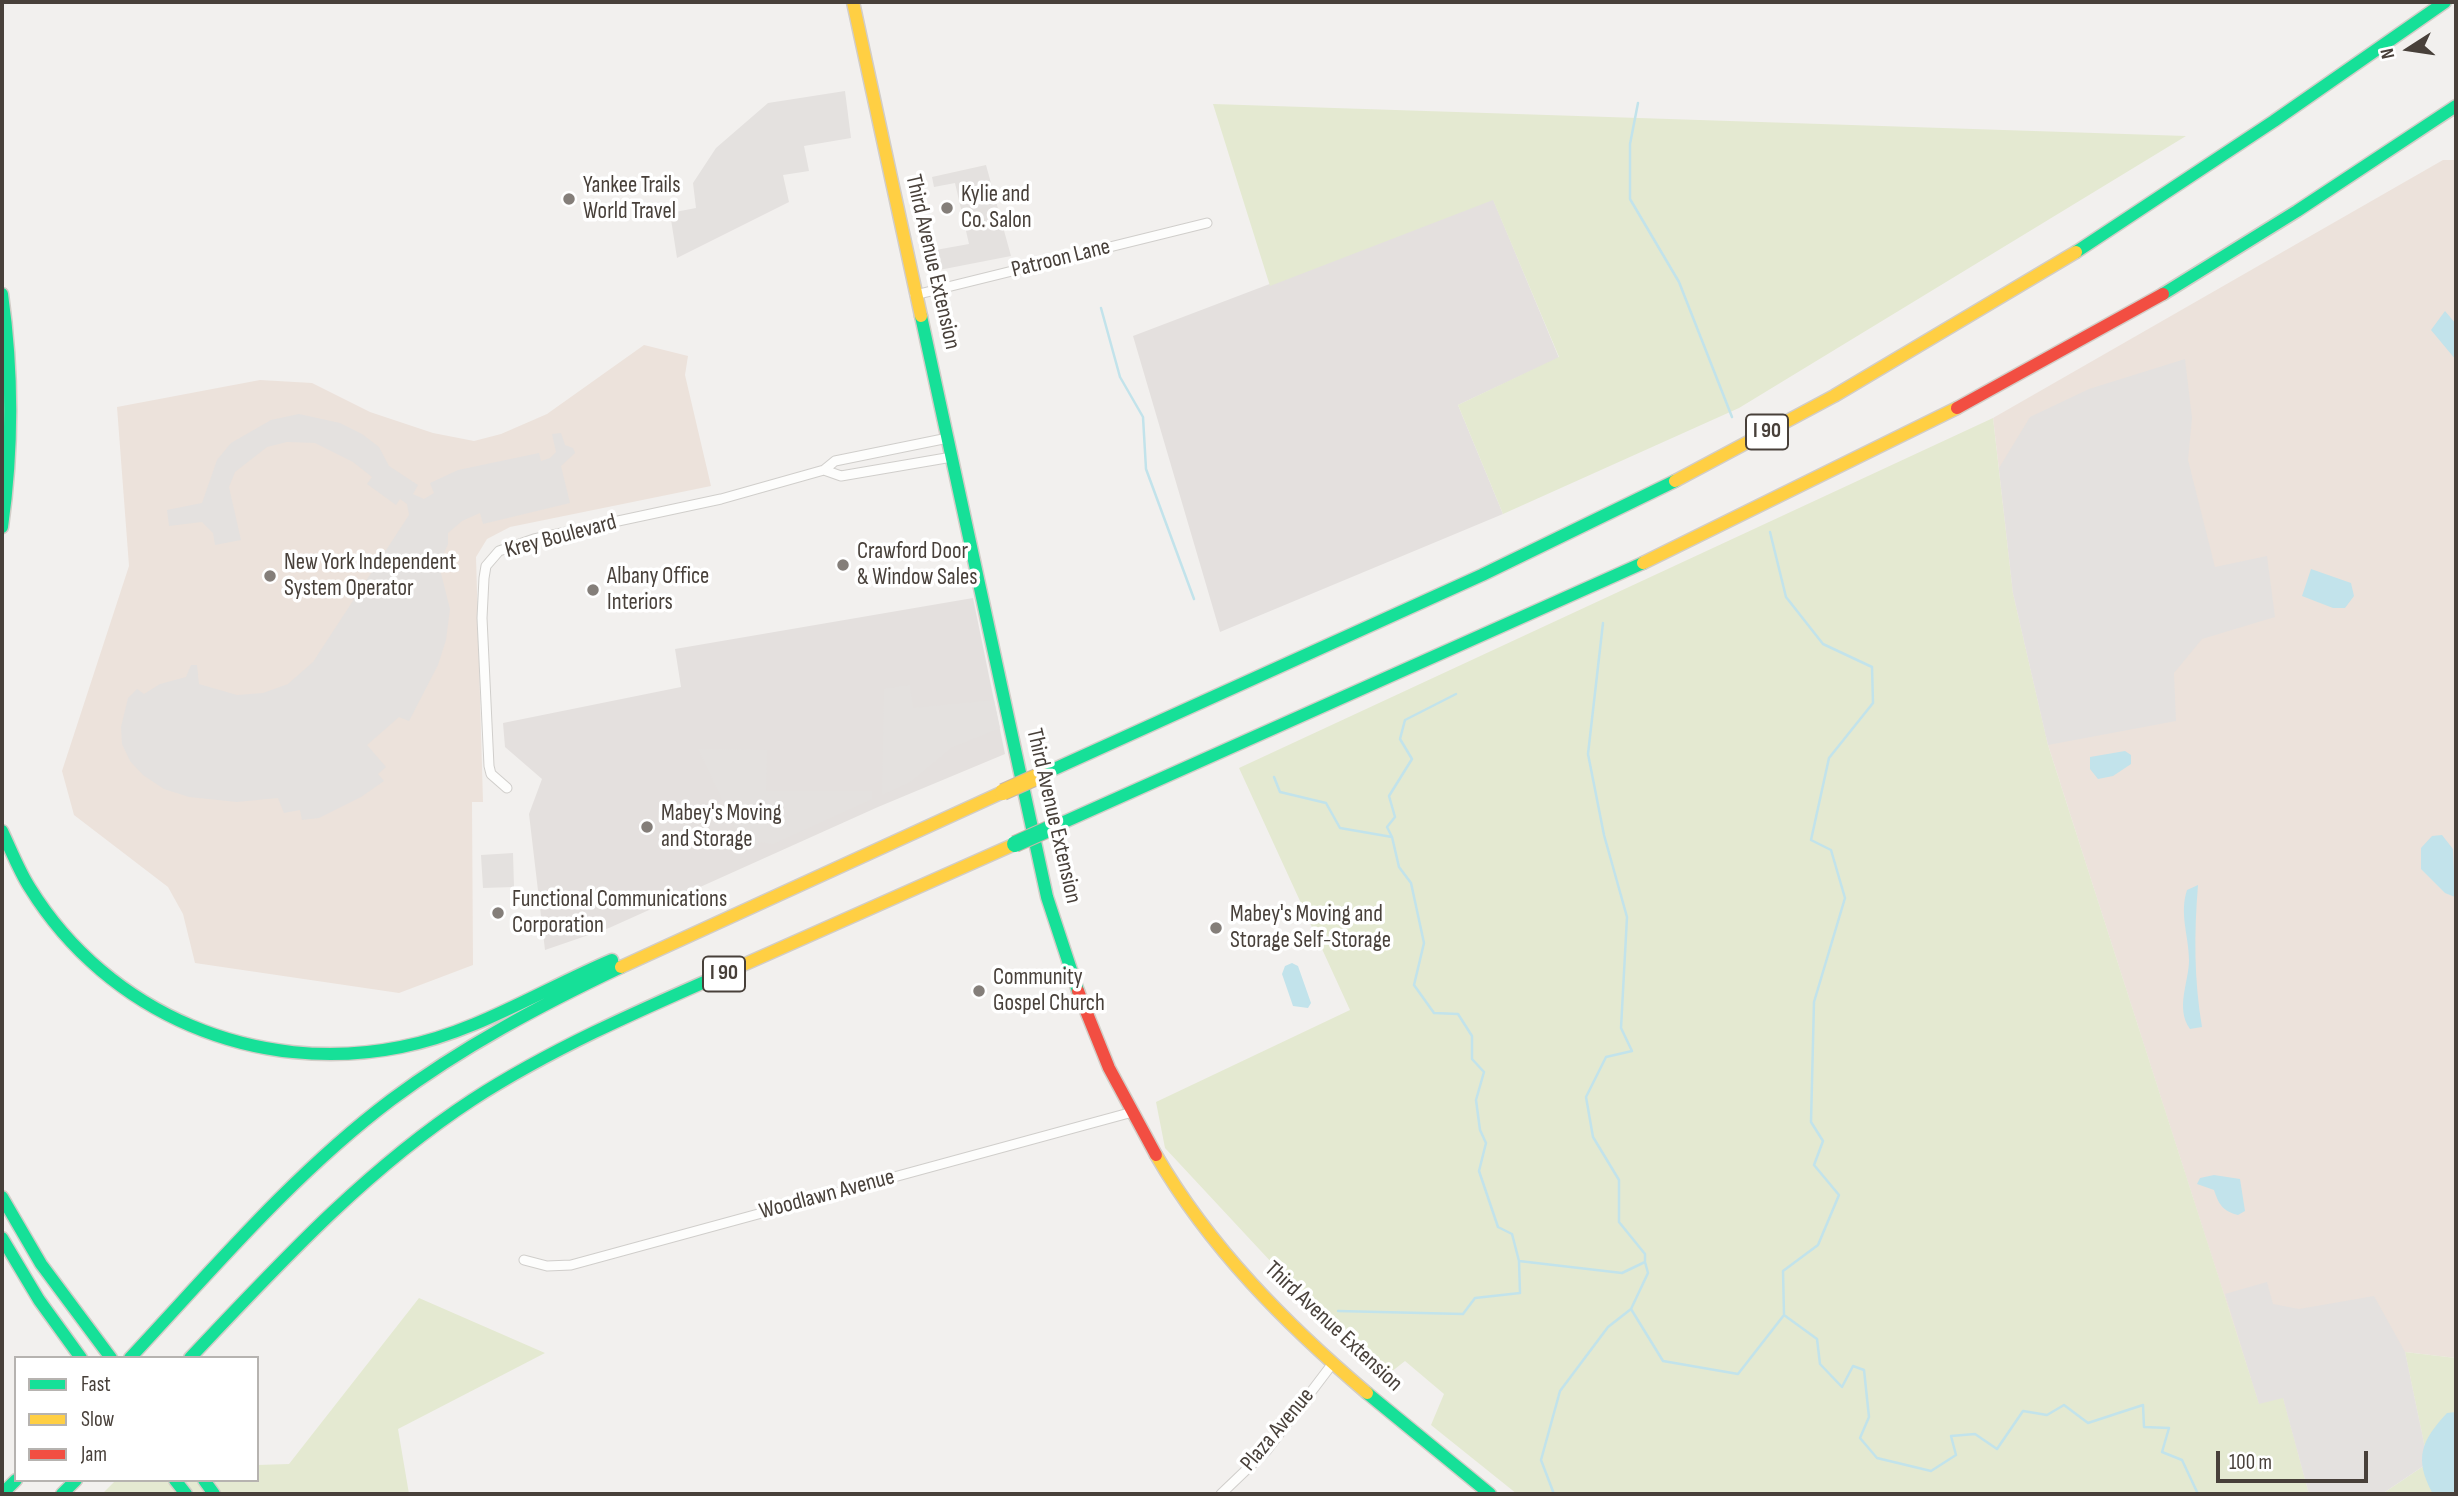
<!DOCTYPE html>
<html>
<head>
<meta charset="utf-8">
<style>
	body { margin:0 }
	#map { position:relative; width:2458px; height:1496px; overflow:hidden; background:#f2f0ee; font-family:"Sofia Sans Condensed",sans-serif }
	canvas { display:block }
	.frame { position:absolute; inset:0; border:4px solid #48403a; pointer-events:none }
	.legend { position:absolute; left:14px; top:1356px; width:245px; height:126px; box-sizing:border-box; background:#fff; border:2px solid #b6b3b0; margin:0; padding:9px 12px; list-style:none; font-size:21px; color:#48403a }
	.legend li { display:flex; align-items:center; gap:14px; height:35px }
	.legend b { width:35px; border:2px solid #b6b3b0 }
	.north { position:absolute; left:2374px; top:14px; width:70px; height:70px; -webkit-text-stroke:5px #fff; paint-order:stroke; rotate:258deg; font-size:19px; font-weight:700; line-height:28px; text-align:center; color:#48403a }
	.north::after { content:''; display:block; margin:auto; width:24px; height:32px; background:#48403a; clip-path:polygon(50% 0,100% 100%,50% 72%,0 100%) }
	.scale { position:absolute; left:2216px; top:1451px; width:152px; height:32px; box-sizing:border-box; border:4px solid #48403a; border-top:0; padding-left:9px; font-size:21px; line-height:24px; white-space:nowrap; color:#48403a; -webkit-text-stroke:5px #fff; paint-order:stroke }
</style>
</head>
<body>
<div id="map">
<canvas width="2458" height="1496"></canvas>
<div class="frame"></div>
<ul class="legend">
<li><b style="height:9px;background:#16e098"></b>Fast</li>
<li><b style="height:9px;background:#ffcf43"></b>Slow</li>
<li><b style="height:9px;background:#f24e42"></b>Jam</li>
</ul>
<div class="north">N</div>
<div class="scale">100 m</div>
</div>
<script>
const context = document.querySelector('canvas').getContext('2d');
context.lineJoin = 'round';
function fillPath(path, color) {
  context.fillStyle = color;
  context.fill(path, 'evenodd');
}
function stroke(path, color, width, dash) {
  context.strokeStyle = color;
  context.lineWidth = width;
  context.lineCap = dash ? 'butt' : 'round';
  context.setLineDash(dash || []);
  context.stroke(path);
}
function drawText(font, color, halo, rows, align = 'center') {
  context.font = font + ' "Sofia Sans Condensed",sans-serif';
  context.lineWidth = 7;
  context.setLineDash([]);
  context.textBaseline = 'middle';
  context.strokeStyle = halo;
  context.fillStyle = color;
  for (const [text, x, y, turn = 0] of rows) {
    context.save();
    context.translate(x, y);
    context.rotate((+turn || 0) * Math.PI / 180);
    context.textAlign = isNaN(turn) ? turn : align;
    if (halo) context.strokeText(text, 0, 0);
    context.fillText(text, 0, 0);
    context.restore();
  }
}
const commercial = new Path2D(`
	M 2443,160 L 2456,160 L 2456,1358 L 2405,1352 L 2428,1463 L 2375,1494 L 2309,1494 L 2283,1398 L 2259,1404 L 2048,745 L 2013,593 L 1993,418 Z
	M 644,345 L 688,356 L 685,375 L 711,486 L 510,527 L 487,539 L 476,557 L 483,802 L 472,802 L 473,965 L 399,993 L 195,963 L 183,914 L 168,887 L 74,815 L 62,771 L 129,566 L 117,407 L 260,380 L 312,383 L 370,412 L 433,433 L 474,441 L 501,434 L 547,414 Z`);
const industrial = new Path2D(`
	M 1493,199 L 1559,358 L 1458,405 L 1503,514 L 1220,632 L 1133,336 Z
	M 973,598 L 1005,754 L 878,807 L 609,928 L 545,950 L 529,814 L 542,779 L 505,747 L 503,723 L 681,687 L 675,649 Z`);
const green = new Path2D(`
	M 1213,104 L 2186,136 L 1739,408 L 1503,514 L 1458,405 L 1559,357 L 1493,200 L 1270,286 Z
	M 1993,418 L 2013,593 L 2048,745 L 2259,1403 L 2283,1397 L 2309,1494 L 1517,1494 L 1431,1425 L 1444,1394 L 1405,1361 L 1381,1380 L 1165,1148 L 1156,1102 L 1350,1010 L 1239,768 Z
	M 419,1298 L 545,1353 L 398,1429 L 409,1494 L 102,1494 L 116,1480 L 257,1480 L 257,1465 L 289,1464 Z
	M 2405,1352 L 2456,1358 L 2456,1494 L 2375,1494 L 2385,1492 L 2428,1463 Z`);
const parking = new Path2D(`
	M 845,91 L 851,138 L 804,146 L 809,171 L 783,175 L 789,202 L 677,258 L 670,213 L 696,208 L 693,183 L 716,148 L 768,103 Z
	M 986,165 L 1011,256 L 934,271 L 930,251 L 969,244 L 955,183 L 934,187 L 932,177 Z
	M 2185,359 L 2192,418 L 2188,460 L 2215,567 L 2267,556 L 2275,617 L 2202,639 L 2174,673 L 2176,721 L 2048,745 L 2013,593 L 1999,468 L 2030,417 L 2089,389 Z
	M 299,414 L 340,423 L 362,434 L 379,447 L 389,466 L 418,485 L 413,494 L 424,499 L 434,493 L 430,483 L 458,470 L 539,453 L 541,461 L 550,458 L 556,452 L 552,434 L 561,433 L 565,445 L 573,448 L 575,453 L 561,466 L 570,503 L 483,524 L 480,513 L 462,521 L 448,533 L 448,544 L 439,565 L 450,609 L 446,640 L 438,665 L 409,721 L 399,717 L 367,745 L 386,767 L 378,774 L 384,781 L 361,797 L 319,818 L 302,820 L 300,810 L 284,813 L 278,798 L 237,802 L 189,797 L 164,789 L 143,775 L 130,761 L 122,744 L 121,727 L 128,698 L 137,689 L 144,694 L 160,684 L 186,677 L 191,665 L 197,665 L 199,684 L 237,695 L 263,693 L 288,684 L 313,662 L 409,515 L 407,504 L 400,499 L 396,505 L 367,484 L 372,477 L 353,462 L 315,443 L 287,442 L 267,447 L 235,472 L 229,487 L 241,540 L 215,545 L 213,533 L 202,522 L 169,526 L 167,510 L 202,503 L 217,460 L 231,443 L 271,420 Z
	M 910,685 L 913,708 L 994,700 L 1000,728 L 953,747 L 912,781 L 882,795 L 884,689 Z
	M 698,749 L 767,750 L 766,791 L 872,791 L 872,799 L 773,844 L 761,842 L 745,849 Z
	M 513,853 L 514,887 L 483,888 L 481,855 Z
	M 2267,1282 L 2273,1304 L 2299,1309 L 2374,1296 L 2405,1352 L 2428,1463 L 2385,1492 L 2375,1494 L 2309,1494 L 2283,1398 L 2259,1404 L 2225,1294 Z`);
const water = new Path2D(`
	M 2445,311 L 2456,324 L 2456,360 L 2431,330 Z
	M 2311,569 L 2351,583 L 2354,596 L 2345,608 L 2333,608 L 2302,596 Z
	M 2125,751 L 2131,755 L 2131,764 L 2113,776 L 2098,779 L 2090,769 L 2090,757 Z
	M 2442,835 L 2453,849 L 2455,897 L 2445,893 L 2421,869 L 2421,848 L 2432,836 Z
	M 2198,885 C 2194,934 2194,979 2202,1027 L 2190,1029 C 2175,1008 2189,982 2189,960 C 2189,936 2179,914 2187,890 Z
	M 1292,963 L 1298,966 L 1311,1003 L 1308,1008 L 1293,1006 L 1282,974 L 1285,966 Z
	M 2214,1175 L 2240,1179 L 2245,1211 L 2238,1215 C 2223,1211 2219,1205 2214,1190 L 2197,1184 L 2200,1178 Z
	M 2456,1412 L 2456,1494 L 2433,1494 C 2413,1458 2422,1440 2447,1413 Z`);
const stream = new Path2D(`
	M 1638,103 L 1630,144 L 1630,199 L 1679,282 L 1732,417
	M 1101,308 L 1120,377 L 1143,417 L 1146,469 L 1194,599
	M 1770,532 L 1786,597 L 1823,644 L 1872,667 L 1873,703 L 1829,758 L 1811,840 L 1831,850 L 1845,898 L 1814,1002 L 1811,1122 L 1823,1141 L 1814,1165 L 1839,1195 L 1818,1245 L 1783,1271 L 1784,1314
	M 1603,623 L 1588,754 L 1604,835 L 1627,917 L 1621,1028 L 1632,1051 L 1606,1057 L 1586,1097 L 1593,1137 L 1619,1180 L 1619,1222 L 1645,1254 L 1645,1261
	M 1274,777 L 1280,792 L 1326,803 L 1340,828 L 1392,837 L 1399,867 L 1411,883 L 1424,943 L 1414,985 L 1434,1013 L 1458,1014 L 1472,1036 L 1472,1059 L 1484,1072 L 1476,1100 L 1480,1130 L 1486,1143 L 1479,1171 L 1498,1227 L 1512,1234 L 1519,1261 L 1622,1273 L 1645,1262 L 1648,1273 L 1631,1309 L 1663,1361 L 1738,1374 L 1784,1315 L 1817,1339 L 1820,1364 L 1842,1387 L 1853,1366 L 1864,1370 L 1869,1417 L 1860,1438 L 1877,1458 L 1931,1471 L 1956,1455 L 1951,1436 L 1975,1434 L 1997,1449 L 2023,1411 L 2047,1415 L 2064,1405 L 2088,1423 L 2143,1405 L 2144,1427 L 2169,1428 L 2162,1452 L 2182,1460 L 2198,1494
	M 1392,837 L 1387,827 L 1395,817 L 1389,796 L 1412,759 L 1400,739 L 1405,720 L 1456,694
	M 1338,1311 L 1463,1314 L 1475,1298 L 1520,1293 L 1519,1261
	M 1554,1494 L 1541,1460 L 1560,1391 L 1608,1327 L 1631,1309`);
const street = new Path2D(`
	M 915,295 L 1207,223
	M 824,470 L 841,476 L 952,457
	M 507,788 L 491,774 L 489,766 L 482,618 L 484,578 L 486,566 L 499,551 L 534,539 L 721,499 L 824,470 L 835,461 L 948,438
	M 524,1260 L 547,1266 L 571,1265 L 1129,1113
	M 1221,1494 L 1267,1450 L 1333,1363`);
const fast = new Path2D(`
	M 2076,252 L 2274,121 L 2445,2
	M 2,294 C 13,372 13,449 2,527
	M 2163,294 L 2297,211 L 2456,106
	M 921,316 L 1047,897 L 1078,991
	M 1041,775 L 1482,575 L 1675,481
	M 1053,827 L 1643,563
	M 2,831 C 11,850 19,871 30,888 C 108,1014 257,1076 401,1047 C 475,1033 543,989 612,960
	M 2,1197 L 41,1264 L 111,1358
	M 2,1238 L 39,1300 L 81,1358
	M 130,1358 C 213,1269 293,1174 391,1100 C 462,1047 541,1005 621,967
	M 190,1358 C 278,1265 365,1170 472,1100 C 554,1047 645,1008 734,969
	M 1367,1393 L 1490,1494
	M 175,1480 L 186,1494
	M 204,1480 L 214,1494
	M 2,1494 L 16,1480
	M 62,1494 L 76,1480`);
const slow = new Path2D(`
	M 853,2 L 921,316
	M 1675,481 L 1834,396 L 2076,252
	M 1643,563 L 1957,408
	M 621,967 L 1003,792
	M 734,969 L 1015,844
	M 1156,1155 C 1210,1248 1286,1324 1367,1393`);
const jam = new Path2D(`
	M 1957,408 L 2163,294
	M 1078,991 L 1109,1068 L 1156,1155`);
const fastBridge = new Path2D(`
	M 1015,844 L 1053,827`);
const slowBridge = new Path2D(`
	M 1003,792 L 1041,775`);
const markers = [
	[569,199,7,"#847e79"],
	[947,208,7,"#847e79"],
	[843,565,7,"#847e79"],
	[270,576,7,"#847e79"],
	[593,590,7,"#847e79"],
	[647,827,7,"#847e79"],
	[498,913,7,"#847e79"],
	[1216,928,7,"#847e79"],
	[979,991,7,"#847e79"]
];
const shields = [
	[1767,432,42],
	[724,974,42]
];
const shieldNames = [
	["I 90",1767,432],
	["I 90",724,974]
];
const poiNames = [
	["Yankee Trails",583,186],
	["World Travel",583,212],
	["Kylie and",961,195],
	["Co. Salon",961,221],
	["Crawford Door",857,552],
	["& Window Sales",857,578],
	["New York Independent",284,563],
	["System Operator",284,589],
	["Albany Office",607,577],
	["Interiors",607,603],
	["Mabey's Moving",661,814],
	["and Storage",661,840],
	["Functional Communications",512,900],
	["Corporation",512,926],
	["Mabey's Moving and",1230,915],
	["Storage Self-Storage",1230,941],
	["Community",993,978],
	["Gospel Church",993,1004]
];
const streetNames = [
	["Patroon Lane",1061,259,-14],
	["Third Avenue Extension",932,262,77],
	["Krey Boulevard",561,537,-15],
	["Third Avenue Extension",1053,816,77],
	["Woodlawn Avenue",827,1195,-15],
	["Third Avenue Extension",1333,1327,43],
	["Plaza Avenue",1278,1430,-50]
];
fillPath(commercial, '#ece2db');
fillPath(industrial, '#e4e0de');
fillPath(green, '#e4e9d1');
fillPath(parking, '#e4e1df');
fillPath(water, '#c2e3eb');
stroke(stream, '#c2e3eb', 2.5);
stroke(street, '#d0cecb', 11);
stroke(fast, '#d2cdc7', 15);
stroke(slow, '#d2cdc7', 15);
stroke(jam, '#d2cdc7', 15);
stroke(street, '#fdfdfc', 9);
stroke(fast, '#16e098', 12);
stroke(slow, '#ffcf43', 12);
stroke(jam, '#f24e42', 12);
stroke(fastBridge, '#c7b8ab', 18, []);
stroke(slowBridge, '#c7b8ab', 18, []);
stroke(fastBridge, '#16e098', 16);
stroke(slowBridge, '#ffcf43', 16);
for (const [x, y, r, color] of markers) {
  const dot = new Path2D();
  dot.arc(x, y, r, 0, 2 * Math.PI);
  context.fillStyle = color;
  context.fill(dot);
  stroke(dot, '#fff', 2.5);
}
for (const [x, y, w] of shields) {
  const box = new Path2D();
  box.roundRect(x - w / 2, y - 17.5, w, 35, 5);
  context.fillStyle = '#fff';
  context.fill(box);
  stroke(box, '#48403a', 2);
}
drawText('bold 21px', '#48403a', null, shieldNames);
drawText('23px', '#48403a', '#fff', poiNames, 'left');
drawText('23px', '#48403a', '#fff', streetNames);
</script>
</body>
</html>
